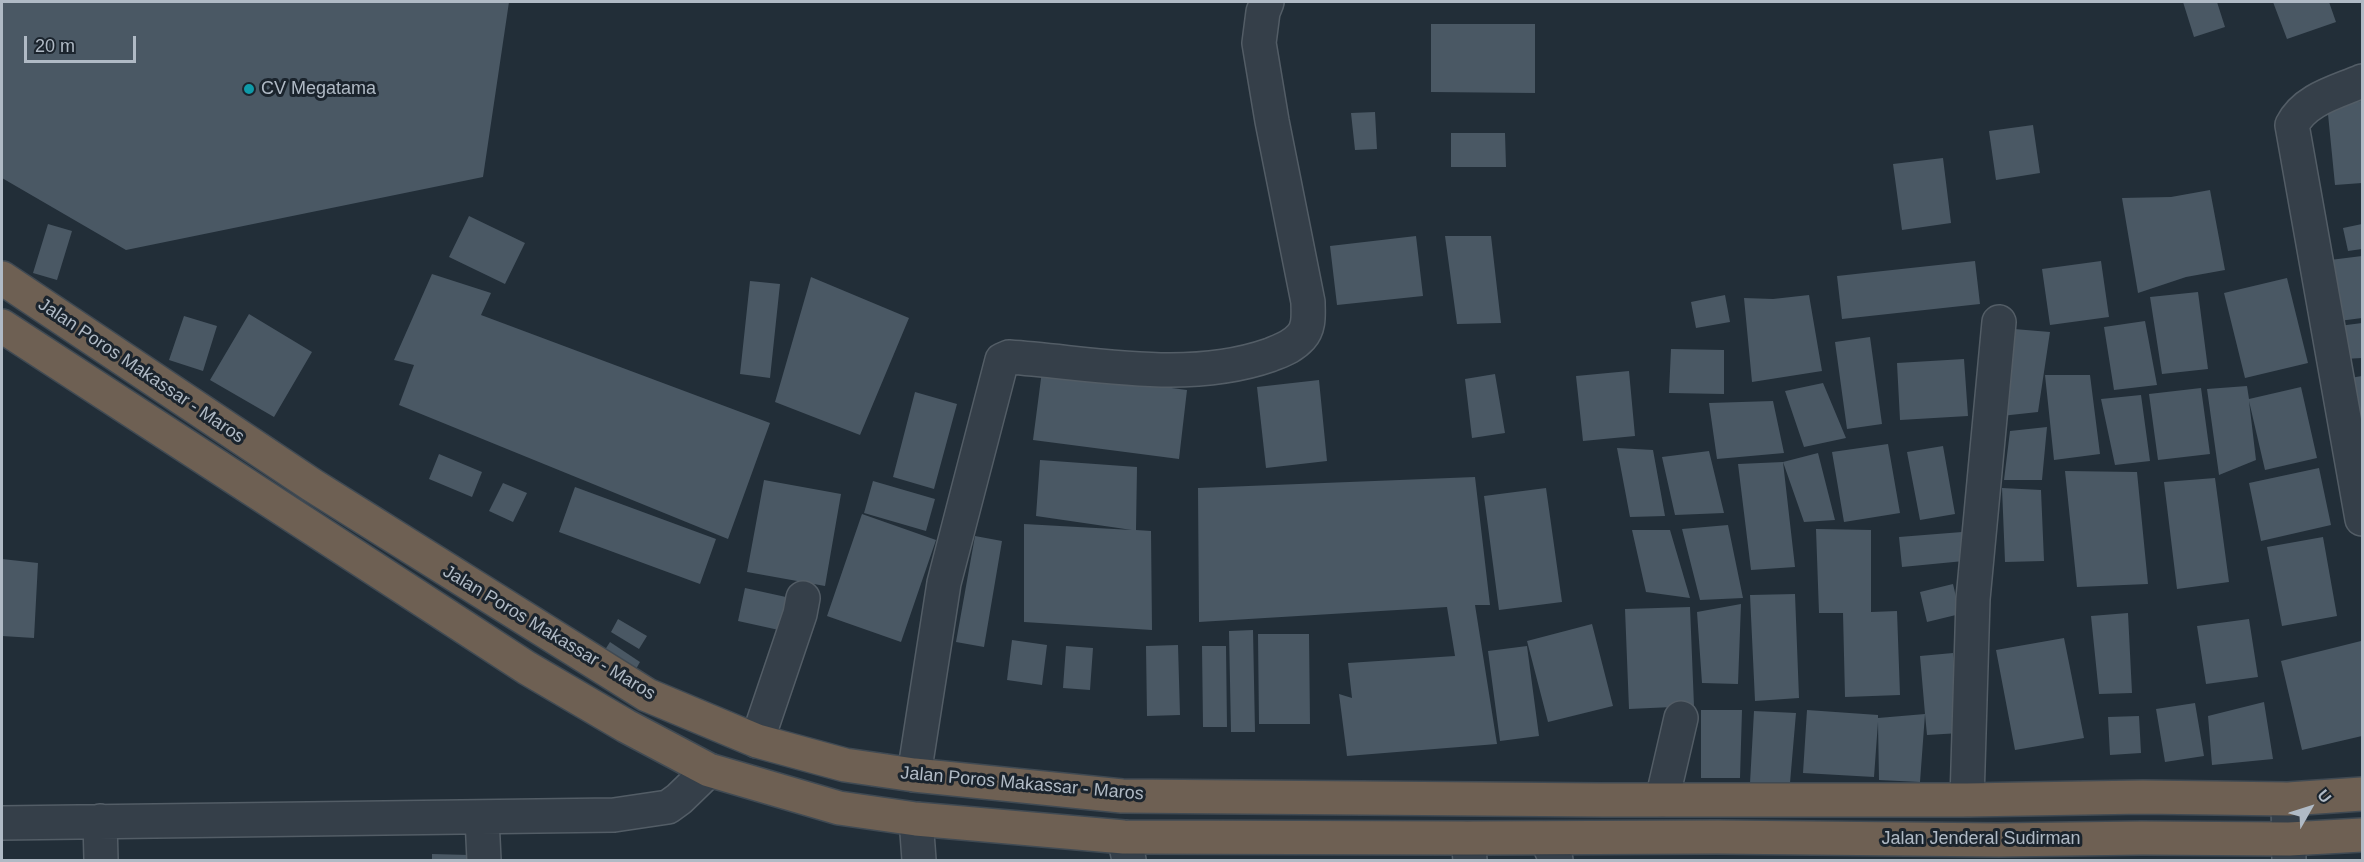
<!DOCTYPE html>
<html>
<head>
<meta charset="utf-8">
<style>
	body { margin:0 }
	#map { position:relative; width:2364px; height:862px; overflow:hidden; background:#222e38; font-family:Helvetica,sans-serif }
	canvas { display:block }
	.frame { position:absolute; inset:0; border:3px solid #b0bac5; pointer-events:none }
	.north { position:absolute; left:2280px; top:778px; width:60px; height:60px; -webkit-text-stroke:4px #1b242d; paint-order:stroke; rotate:51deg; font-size:16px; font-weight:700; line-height:24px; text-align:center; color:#b0bac5 }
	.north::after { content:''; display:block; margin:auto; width:21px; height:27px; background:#b0bac5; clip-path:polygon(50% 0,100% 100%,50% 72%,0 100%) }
	.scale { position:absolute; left:24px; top:36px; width:112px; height:27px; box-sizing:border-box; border:3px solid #b0bac5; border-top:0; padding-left:8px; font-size:18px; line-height:21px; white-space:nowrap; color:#b0bac5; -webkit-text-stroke:4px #1b242d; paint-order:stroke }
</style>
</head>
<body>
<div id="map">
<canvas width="2364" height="862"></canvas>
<div class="frame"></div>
<div class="north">U</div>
<div class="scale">20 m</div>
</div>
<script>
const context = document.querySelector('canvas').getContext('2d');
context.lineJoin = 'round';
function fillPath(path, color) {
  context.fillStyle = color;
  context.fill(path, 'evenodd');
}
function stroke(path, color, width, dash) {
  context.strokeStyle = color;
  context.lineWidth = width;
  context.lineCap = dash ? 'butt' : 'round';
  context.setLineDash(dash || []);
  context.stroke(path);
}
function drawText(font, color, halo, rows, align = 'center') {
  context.font = font + ' Helvetica,sans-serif';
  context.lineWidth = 6;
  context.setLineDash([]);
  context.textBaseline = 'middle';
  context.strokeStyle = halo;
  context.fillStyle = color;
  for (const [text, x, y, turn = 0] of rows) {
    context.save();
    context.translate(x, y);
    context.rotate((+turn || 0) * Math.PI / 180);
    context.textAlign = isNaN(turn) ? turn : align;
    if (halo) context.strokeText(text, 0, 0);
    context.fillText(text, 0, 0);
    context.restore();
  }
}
const building = new Path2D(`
	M 2,2 L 509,2 L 483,177 L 126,250 L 2,178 Z
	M 2183,2 L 2217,2 L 2225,27 L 2194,37 Z
	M 2273,2 L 2329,2 L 2336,22 L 2287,39 Z
	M 1431,24 L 1535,24 L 1535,93 L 1431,92 Z
	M 2362,101 L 2362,183 L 2335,185 L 2327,104 Z
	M 1375,112 L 1377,149 L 1355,150 L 1351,113 Z
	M 2033,125 L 2040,173 L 1996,180 L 1989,131 Z
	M 1451,133 L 1505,133 L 1506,167 L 1451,167 Z
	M 1943,158 L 1951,223 L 1902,230 L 1893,164 Z
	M 2210,190 L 2225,270 L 2186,277 L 2138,293 L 2122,198 L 2171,197 Z
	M 469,216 L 525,243 L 505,284 L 449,257 Z
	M 48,224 L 72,231 L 57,280 L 33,273 Z
	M 2362,224 L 2362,249 L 2348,251 L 2343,228 Z
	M 1416,236 L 1423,296 L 1337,305 L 1330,246 Z
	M 1445,236 L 1491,236 L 1501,323 L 1457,324 Z
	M 2362,256 L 2362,318 L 2339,321 L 2330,260 Z
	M 1975,261 L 1980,304 L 1842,319 L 1837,276 Z
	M 2101,261 L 2109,317 L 2050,325 L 2042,269 Z
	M 432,274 L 491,293 L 481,315 L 770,423 L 728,539 L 399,405 L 414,365 L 394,360 Z
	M 811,277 L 909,318 L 860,435 L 775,402 Z
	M 2287,278 L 2308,363 L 2245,378 L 2224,293 Z
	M 750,281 L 780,284 L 770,378 L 740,374 Z
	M 2198,292 L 2208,369 L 2162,374 L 2150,297 Z
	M 1725,295 L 1730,322 L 1696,328 L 1691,302 Z
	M 1809,295 L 1822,371 L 1752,382 L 1744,298 L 1773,299 Z
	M 249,314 L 312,352 L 274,417 L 210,380 Z
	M 184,316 L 217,326 L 203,371 L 169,360 Z
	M 2145,321 L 2157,385 L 2114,390 L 2104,327 Z
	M 2362,323 L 2362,358 L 2344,359 L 2339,326 Z
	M 2014,329 L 2050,332 L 2038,412 L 2001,416 Z
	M 1870,337 L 1882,424 L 1847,429 L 1835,342 Z
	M 1671,349 L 1724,350 L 1724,394 L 1669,393 Z
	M 1964,359 L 1968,416 L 1900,420 L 1897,363 Z
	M 1042,371 L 1187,390 L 1179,459 L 1033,440 Z
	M 1629,371 L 1635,436 L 1583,441 L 1576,376 Z
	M 1495,374 L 1505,433 L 1472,438 L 1465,379 Z
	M 2045,375 L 2090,375 L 2100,454 L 2054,460 Z
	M 2362,376 L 2362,445 L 2344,379 Z
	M 1319,380 L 1327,461 L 1266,468 L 1257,387 Z
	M 1823,383 L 1846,438 L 1804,447 L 1785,391 Z
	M 2247,386 L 2249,399 L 2301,387 L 2317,458 L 2265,470 L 2249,401 L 2256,460 L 2219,475 L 2207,389 Z
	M 2201,388 L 2210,454 L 2158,460 L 2149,394 Z
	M 915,392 L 957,404 L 934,489 L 893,477 Z
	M 2141,395 L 2150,461 L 2115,465 L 2101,399 Z
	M 1773,401 L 1784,453 L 1717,459 L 1709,403 Z
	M 2047,427 L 2042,480 L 2004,480 L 2010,431 Z
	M 1888,444 L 1900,513 L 1844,522 L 1832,452 Z
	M 1943,446 L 1955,514 L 1920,520 L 1907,452 Z
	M 1617,448 L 1653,450 L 1665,516 L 1630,517 Z
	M 1709,451 L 1724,513 L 1675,515 L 1662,457 Z
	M 1818,453 L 1835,520 L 1804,522 L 1783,462 Z
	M 439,454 L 482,472 L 472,497 L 429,479 Z
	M 1040,460 L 1137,467 L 1136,530 L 1151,531 L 1152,630 L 1024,622 L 1024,524 L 1132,530 L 1036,516 Z
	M 1783,462 L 1795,567 L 1751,570 L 1738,464 Z
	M 2319,468 L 2331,525 L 2261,541 L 2249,483 Z
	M 2065,471 L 2137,472 L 2148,584 L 2077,587 Z
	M 1475,477 L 1490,605 L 1475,605 L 1497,744 L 1347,756 L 1339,694 L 1352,698 L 1348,663 L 1455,656 L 1447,607 L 1199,622 L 1198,488 Z
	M 2215,478 L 2229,582 L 2177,589 L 2164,482 Z
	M 764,480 L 841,494 L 825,586 L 747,572 Z
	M 873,481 L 935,499 L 926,531 L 864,513 Z
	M 503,483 L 527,493 L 513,522 L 489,511 Z
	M 575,487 L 716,539 L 700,584 L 559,532 Z
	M 1546,488 L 1562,602 L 1499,610 L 1484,496 Z
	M 2002,488 L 2041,490 L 2044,561 L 2005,562 Z
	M 862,514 L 936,540 L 901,642 L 827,616 Z
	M 1728,525 L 1743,598 L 1700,600 L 1682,529 Z
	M 1816,529 L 1871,530 L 1871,612 L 1897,611 L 1900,695 L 1845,697 L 1843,613 L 1819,613 Z
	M 1632,530 L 1670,530 L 1690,598 L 1646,592 Z
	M 1962,532 L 1964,561 L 1902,567 L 1899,537 Z
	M 975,536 L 1002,541 L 984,647 L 956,642 Z
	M 2323,537 L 2337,616 L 2282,626 L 2267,547 Z
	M 2,559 L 38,563 L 34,638 L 2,636 Z
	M 1953,584 L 1960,614 L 1927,622 L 1920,592 Z
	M 745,588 L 795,599 L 788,632 L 738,621 Z
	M 1795,594 L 1799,698 L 1755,701 L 1750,595 Z
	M 1741,604 L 1738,684 L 1702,683 L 1697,612 Z
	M 1690,607 L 1694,706 L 1629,709 L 1625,609 Z
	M 2128,613 L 2132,693 L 2099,694 L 2091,616 Z
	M 618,619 L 647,636 L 639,649 L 611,632 Z
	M 2249,619 L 2258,677 L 2206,684 L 2197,626 Z
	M 1592,624 L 1613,706 L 1548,722 L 1527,641 Z
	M 1253,630 L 1255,732 L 1231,732 L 1229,631 Z
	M 1258,634 L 1309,634 L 1310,724 L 1259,724 Z
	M 2064,638 L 2084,738 L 2015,750 L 1996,650 Z
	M 1012,640 L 1047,645 L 1042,685 L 1007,680 Z
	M 2361,641 L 2362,736 L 2302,750 L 2281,661 Z
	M 610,642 L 640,662 L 632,676 L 601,656 Z
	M 1178,645 L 1180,715 L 1147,716 L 1146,646 Z
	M 1066,646 L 1093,648 L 1090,690 L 1063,688 Z
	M 1202,646 L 1226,646 L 1227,727 L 1203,727 Z
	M 1527,646 L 1539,736 L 1500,741 L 1488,651 Z
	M 1953,653 L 1960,733 L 1927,735 L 1925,714 L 1920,782 L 1879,780 L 1878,722 L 1874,777 L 1803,773 L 1807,710 L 1878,715 L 1878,718 L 1925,714 L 1920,656 Z
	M 2264,702 L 2273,759 L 2212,765 L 2208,716 Z
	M 2195,703 L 2204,756 L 2165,762 L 2156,709 Z
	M 1701,710 L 1742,710 L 1740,778 L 1701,778 Z
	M 1754,711 L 1796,713 L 1790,783 L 1750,783 Z
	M 2139,716 L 2141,753 L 2110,755 L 2108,717 Z
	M 432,854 L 469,855 L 469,860 L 432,860 Z`);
const minor = new Path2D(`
	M 2362,81 C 2337,92 2305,99 2292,125 L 2362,519
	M 757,741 L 800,614 L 803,598
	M 914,775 L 944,583 L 1002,360 L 1009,357 C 1094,363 1187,384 1270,355 C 1282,350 1292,347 1301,337 C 1310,327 1308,314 1308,302 L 1272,121 L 1259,43 L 1263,12 L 1267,2
	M 2288,799 L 2289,860
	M 1662,800 L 1681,718
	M 1967,800 L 1973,599 L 1999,322
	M 482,818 L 484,860
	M 916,819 L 919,860
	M 100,821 L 101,860
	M 2,823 L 614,815 L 668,807 L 679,799 L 709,770
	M 1124,837 L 1129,860
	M 1468,838 L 1470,860
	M 1546,838 L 1556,860`);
const highway = new Path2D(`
	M 2,278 L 312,485 L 647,695 L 757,741 L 845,765 L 914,775 L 1122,796 L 1602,800 L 1967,800 L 2143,797 L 2288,799 L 2362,794
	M 2,326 L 527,668 L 626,726 L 709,770 L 839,808 L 916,819 L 1124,837 L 1468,838 L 1718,837 L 1999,840 L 2142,838 L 2289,839 L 2362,835`);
const markers = [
	[249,89,6,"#0f9aa8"]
];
const poiNames = [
	["CV Megatama",261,89]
];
const streetNames = [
	["Jalan Poros Makassar - Maros",141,371,34],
	["Jalan Poros Makassar - Maros",549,633,31],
	["Jalan Poros Makassar - Maros",1022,784,5],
	["Jalan Jenderal Sudirman",1981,839]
];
fillPath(building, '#4a5864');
stroke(minor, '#535d66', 36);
stroke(highway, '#404a53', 36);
stroke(minor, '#353f49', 33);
stroke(highway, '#6e6053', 33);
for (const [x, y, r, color] of markers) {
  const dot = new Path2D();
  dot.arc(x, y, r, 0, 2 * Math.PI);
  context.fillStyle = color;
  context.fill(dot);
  stroke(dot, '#1b242d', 2);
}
drawText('18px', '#b0bac5', '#1b242d', poiNames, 'left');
drawText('18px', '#b0bac5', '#1b242d', streetNames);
</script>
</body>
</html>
